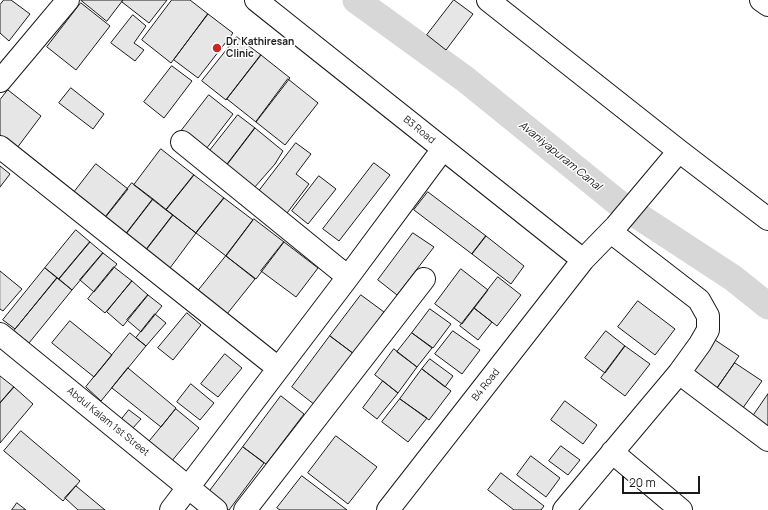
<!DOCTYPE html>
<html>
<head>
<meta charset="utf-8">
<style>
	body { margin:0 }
	#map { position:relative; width:768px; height:510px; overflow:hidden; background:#fff; font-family:Manrope,sans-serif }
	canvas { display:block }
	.scale { position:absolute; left:622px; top:476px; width:78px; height:18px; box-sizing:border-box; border:2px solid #1a1a1a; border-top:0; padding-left:5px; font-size:12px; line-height:14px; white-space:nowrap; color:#1a1a1a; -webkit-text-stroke:3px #fff; paint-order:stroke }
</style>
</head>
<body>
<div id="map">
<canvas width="768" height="510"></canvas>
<div class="scale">20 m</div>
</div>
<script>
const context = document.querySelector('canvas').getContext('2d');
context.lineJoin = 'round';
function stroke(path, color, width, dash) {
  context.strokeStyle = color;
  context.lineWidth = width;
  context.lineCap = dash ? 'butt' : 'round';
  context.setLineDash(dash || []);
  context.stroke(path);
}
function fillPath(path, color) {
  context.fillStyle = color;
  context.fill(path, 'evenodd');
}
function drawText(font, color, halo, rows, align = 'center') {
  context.font = font + ' Manrope,sans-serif';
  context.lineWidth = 3;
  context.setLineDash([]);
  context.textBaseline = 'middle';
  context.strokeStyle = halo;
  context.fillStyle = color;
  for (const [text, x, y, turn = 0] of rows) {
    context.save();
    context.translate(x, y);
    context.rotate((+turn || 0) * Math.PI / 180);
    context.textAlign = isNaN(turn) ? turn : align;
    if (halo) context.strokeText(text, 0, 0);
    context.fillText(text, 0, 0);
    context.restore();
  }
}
const canal = new Path2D(`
	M 356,0 L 465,79 L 617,202 L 733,278 L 768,306`);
const building = new Path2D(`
	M 4,0 L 11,0 L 30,14 L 9,41 L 0,33 L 0,5 Z
	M 81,0 L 123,0 L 107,21 Z
	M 123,0 L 167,0 L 149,23 L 122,2 Z
	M 172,0 L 190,0 L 208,14 L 171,63 L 142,40 Z
	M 454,0 L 473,14 L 446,50 L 427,35 Z
	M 81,3 L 110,26 L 76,70 L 47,47 Z
	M 208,14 L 233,33 L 198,78 L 174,60 Z
	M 133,15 L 146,26 L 134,43 L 144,50 L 135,61 L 111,43 Z
	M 237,37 L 261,55 L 226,100 L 202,81 Z
	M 261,55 L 290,78 L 256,122 L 227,99 Z
	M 172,66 L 192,81 L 164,118 L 144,102 Z
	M 288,79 L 318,103 L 285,145 L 256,122 Z
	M 71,88 L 104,114 L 93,129 L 59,103 Z
	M 8,90 L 41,116 L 17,148 L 0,135 L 0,100 Z
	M 209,95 L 233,114 L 206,149 L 182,130 Z
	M 238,115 L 255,128 L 226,166 L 208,153 Z
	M 255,128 L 283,151 L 275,164 L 254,188 L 226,166 Z
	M 296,143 L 311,154 L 296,174 L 309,184 L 284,217 L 256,195 Z
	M 161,149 L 194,175 L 166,210 L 134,185 Z
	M 374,163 L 390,175 L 339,241 L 323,229 Z
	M 96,164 L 128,189 L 104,219 L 72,195 Z
	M 0,166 L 10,174 L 0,187 Z
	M 194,175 L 224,198 L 196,233 L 166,210 Z
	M 319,176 L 336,189 L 308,224 L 292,211 Z
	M 132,183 L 153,199 L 126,234 L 104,219 Z
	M 428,192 L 486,236 L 472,254 L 414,210 Z
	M 224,198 L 253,220 L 226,256 L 196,233 Z
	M 153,199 L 173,215 L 146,250 L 126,234 Z
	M 173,215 L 196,233 L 170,268 L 146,250 Z
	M 254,219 L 284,242 L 256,279 L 226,256 Z
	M 76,230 L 90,242 L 59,279 L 45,268 Z
	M 413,233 L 434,247 L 397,295 L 378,280 Z
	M 486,236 L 524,266 L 511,284 L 472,254 Z
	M 90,242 L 103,253 L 72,290 L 59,279 Z
	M 284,242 L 318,268 L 296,297 L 261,271 Z
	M 103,253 L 117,264 L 94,292 L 80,280 Z
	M 226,256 L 255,279 L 227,314 L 198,291 Z
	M 114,267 L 132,281 L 105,313 L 88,299 Z
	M 45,268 L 57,278 L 15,329 L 3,320 Z
	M 461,269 L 488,290 L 462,324 L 435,304 Z
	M 0,271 L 22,289 L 3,311 L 0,309 Z
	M 498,277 L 521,295 L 497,326 L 474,308 Z
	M 57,278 L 72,290 L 29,343 L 14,331 Z
	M 132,281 L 148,295 L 123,326 L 107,312 Z
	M 148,295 L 162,306 L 141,332 L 127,320 Z
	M 361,295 L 384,312 L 354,354 L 330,336 Z
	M 638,301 L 675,329 L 655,355 L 618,327 Z
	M 474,308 L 492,322 L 478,340 L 460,326 Z
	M 430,309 L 451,324 L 433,348 L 412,333 Z
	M 187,313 L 201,325 L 173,360 L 158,348 Z
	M 155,314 L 166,323 L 146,346 L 136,338 Z
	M 70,321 L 112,355 L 94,377 L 52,343 Z
	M 453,331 L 480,350 L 462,374 L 435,354 Z
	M 606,331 L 625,346 L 605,373 L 585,358 Z
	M 130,333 L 146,346 L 101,401 L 86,387 Z
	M 412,333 L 432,348 L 417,367 L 397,352 Z
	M 330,336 L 354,354 L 315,405 L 292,387 Z
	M 715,340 L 739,356 L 713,394 L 689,377 Z
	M 625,346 L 650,364 L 625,396 L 601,378 Z
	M 394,349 L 417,367 L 398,393 L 375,375 Z
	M 225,354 L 242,368 L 218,397 L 201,384 Z
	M 430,359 L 453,376 L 445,387 L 422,369 Z
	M 735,363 L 762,381 L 740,412 L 713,394 Z
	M 128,368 L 176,408 L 161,427 L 112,388 Z
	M 422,369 L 451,391 L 429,420 L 400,399 Z
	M 0,376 L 14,387 L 0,403 Z
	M 383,381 L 398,393 L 377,419 L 363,408 Z
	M 191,384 L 214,403 L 200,420 L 177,402 Z
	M 14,387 L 33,404 L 0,443 L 0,403 Z
	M 768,394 L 768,431 L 751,419 Z
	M 281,396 L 304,414 L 266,464 L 243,447 Z
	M 400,399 L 427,418 L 408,442 L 382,422 Z
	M 565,401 L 597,425 L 583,444 L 551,420 Z
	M 176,409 L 199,428 L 171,462 L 148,443 Z
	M 129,410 L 141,419 L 132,429 L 121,420 Z
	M 21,431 L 80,481 L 63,501 L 4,451 Z
	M 336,436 L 377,467 L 348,504 L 308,473 Z
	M 561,446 L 580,460 L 568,475 L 549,461 Z
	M 243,447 L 264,463 L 229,510 L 225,510 L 206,496 Z
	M 531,456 L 560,478 L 546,497 L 517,475 Z
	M 501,473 L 544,506 L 541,510 L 514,510 L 488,490 Z
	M 302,476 L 347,510 L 280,510 L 277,508 Z
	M 76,486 L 105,510 L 78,510 L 65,498 Z
	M 17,503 L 26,510 L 12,510 Z`);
const minor = new Path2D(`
	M 256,0 L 583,260
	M 488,0 L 679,151 L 768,219
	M 761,0 L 768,5
	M 0,81 L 68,0
	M 182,142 L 348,277
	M 0,147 L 278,368
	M 0,334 L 216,510
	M 679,373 L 768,440
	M 612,452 L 681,510
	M 171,510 L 348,277 L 443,149
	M 245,510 L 424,279
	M 388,510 L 583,260 L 616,226 L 679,151
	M 564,510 L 679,373 L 700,344 L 708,330 L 708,316 L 699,300 L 611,232`);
const markers = [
	[217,48,5,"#c62828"]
];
const poiNames = [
	["Dr. Kathiresan",226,42],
	["Clinic",226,54]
];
const streetNames = [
	["B3 Road",419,130,39],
	["B4 Road",486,385,-52],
	["Abdul Kalam 1st Street",108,422,39]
];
const waterNames = [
	["Avaniyapuram Canal",560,156,39]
];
stroke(canal, '#d7d7d7', 27);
fillPath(building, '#e6e6e6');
stroke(building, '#1a1a1a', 1);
stroke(minor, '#1a1a1a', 24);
stroke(minor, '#fff', 22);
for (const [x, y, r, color] of markers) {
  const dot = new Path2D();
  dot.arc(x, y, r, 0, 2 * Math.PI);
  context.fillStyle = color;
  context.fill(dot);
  stroke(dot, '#fff', 1.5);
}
drawText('bold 10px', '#1a1a1a', '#fff', poiNames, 'left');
drawText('10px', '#1a1a1a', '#fff', streetNames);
drawText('italic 11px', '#1a1a1a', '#fff', waterNames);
</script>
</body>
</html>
